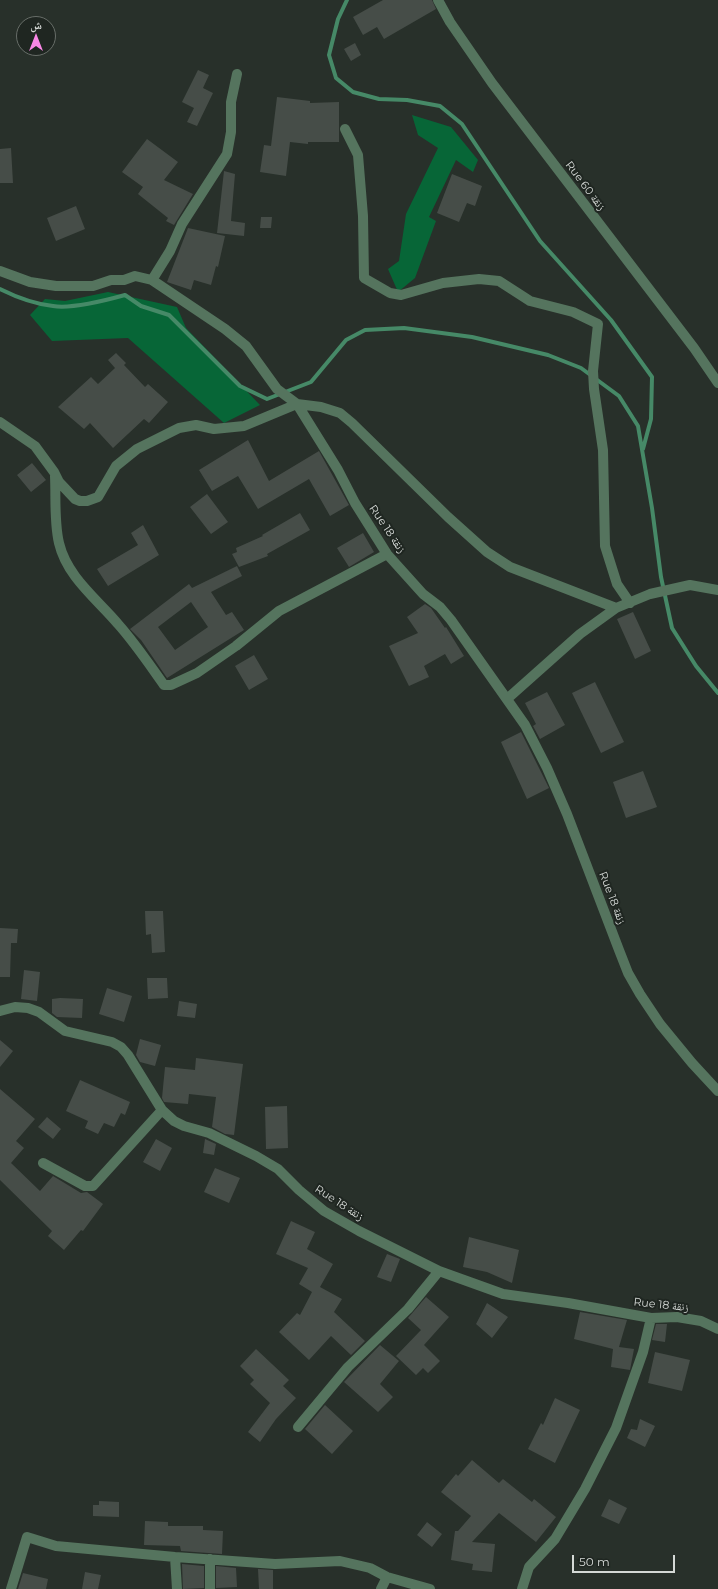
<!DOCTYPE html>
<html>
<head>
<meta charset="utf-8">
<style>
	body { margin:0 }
	#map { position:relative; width:718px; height:1589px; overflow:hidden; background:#28302a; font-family:Montserrat,"Noto Naskh Arabic",sans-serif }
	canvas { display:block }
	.north { position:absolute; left:16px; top:16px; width:40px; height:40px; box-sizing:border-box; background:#1f2621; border:1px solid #686e69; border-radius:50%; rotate:0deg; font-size:11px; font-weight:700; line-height:16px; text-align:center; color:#d5d9d6 }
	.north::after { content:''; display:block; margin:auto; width:14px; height:18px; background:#fa87e6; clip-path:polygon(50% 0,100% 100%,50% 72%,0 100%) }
	.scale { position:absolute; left:572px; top:1555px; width:103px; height:18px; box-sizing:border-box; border:2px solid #d5d9d6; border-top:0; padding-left:5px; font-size:12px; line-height:14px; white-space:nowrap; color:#d5d9d6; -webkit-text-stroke:3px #1f2621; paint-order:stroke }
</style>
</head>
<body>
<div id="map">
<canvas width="718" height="1589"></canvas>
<div class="north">ش</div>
<div class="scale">50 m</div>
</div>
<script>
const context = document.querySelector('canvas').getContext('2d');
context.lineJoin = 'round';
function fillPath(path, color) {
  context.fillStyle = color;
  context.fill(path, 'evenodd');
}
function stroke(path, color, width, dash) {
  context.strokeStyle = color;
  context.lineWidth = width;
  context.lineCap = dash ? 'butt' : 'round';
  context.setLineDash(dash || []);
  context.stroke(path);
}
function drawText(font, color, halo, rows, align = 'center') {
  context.font = font + ' Montserrat,"Noto Naskh Arabic",sans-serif';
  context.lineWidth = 4;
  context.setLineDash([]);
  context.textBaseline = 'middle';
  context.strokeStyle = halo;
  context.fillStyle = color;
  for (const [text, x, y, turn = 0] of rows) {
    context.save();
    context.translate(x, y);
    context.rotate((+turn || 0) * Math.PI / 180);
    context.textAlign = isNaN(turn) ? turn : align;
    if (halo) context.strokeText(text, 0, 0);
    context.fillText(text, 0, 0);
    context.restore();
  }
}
const forest = new Path2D(`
	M 412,115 L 451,127 L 478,160 L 473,172 L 456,160 L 429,217 L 436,221 L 415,278 L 398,292 L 388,269 L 399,261 L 406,214 L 438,148 L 418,135 Z
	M 108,292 L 177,307 L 186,328 L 260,405 L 224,423 L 128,338 L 52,341 L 30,315 L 45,299 L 65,301 Z`);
const stream = new Path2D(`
	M 347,0 L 338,19 L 329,55 L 336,78 L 353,92 L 379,99 L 407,100 L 440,106 L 462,124 L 540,241 L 611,320 L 652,377 L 651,419 L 643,449
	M 0,289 C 16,297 35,304 53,306 C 71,309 107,300 125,295 L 141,306 L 169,315 L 240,386 L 267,399 L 311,382 L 346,340 L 365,330 L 404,328 L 472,337 L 548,355 L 581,368 L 619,396 L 638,426 L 652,508 L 661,577 L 672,628 L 696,666 L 718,693`);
const building = new Path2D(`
	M 383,0 L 432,0 L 436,9 L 384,39 L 377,27 L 363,35 L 353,17 Z
	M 355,43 L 361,55 L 351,61 L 344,49 Z
	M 198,70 L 209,75 L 203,88 L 213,93 L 197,126 L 187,122 L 194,108 L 182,102 Z
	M 277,97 L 310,101 L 310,103 L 339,102 L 339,142 L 308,142 L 308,144 L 290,142 L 286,176 L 260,172 L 264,145 L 271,146 Z
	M 147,139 L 178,162 L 164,180 L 193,194 L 174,225 L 166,221 L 168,218 L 138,194 L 143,187 L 122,172 Z
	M 11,148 L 13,183 L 0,183 L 0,149 Z
	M 224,171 L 235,174 L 231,221 L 245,223 L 244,236 L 217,233 Z
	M 452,174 L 482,186 L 475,206 L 467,203 L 459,222 L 437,213 Z
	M 76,206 L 85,229 L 56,241 L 47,218 Z
	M 261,217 L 272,217 L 271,228 L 260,228 Z
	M 188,228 L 225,236 L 218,267 L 216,266 L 211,285 L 194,280 L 191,290 L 167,282 Z
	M 116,353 L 126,363 L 124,365 L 145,387 L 148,384 L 168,402 L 149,423 L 144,419 L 113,448 L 90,423 L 84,429 L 58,407 L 91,377 L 98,384 L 115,368 L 108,360 Z
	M 248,440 L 269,481 L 319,451 L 349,505 L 330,516 L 309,479 L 258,509 L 238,476 L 212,491 L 199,470 Z
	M 32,463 L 46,480 L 31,492 L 17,475 Z
	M 207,494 L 228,522 L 211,534 L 190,507 Z
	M 300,513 L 310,530 L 267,554 L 268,556 L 239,567 L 232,554 L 237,552 L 236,548 L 263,536 L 262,535 Z
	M 143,525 L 159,555 L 108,586 L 97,569 L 138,545 L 131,533 Z
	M 363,533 L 374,552 L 349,567 L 337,548 Z
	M 237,566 L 242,576 L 211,592 L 226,615 L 232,612 L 244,630 L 167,678 L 141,640 L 130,629 L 189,584 L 192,588 ZM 191,602 L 208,627 L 175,650 L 158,627 Z
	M 425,604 L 431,608 L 445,628 L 446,627 L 464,656 L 451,664 L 445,654 L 424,666 L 429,677 L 409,686 L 389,646 L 418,633 L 407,617 Z
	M 633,612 L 651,651 L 635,659 L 617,619 Z
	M 254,655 L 268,679 L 249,690 L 235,666 Z
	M 595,682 L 624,742 L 601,753 L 572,693 Z
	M 547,692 L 565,725 L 540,739 L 533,726 L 536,724 L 525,703 Z
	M 521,732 L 549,788 L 527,799 L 501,742 Z
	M 643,771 L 657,807 L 626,818 L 613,782 Z
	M 145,911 L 163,911 L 165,952 L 152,953 L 151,934 L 146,935 Z
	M 0,928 L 18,929 L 17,943 L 11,943 L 10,977 L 0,977 Z
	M 24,970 L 40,972 L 37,1001 L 21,999 Z
	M 147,978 L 167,978 L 168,998 L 148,999 Z
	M 107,988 L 132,996 L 124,1022 L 99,1014 Z
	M 60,998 L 83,999 L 82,1018 L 57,1017 L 52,1013 L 52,999 Z
	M 179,1001 L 197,1004 L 195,1018 L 177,1016 Z
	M 140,1039 L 161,1045 L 155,1066 L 140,1062 L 136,1055 Z
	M 0,1040 L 13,1051 L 0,1067 Z
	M 196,1058 L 243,1064 L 234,1135 L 225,1134 L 212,1127 L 216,1097 L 189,1094 L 188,1104 L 164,1102 L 162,1098 L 165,1067 L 195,1070 Z
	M 80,1080 L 130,1102 L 125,1115 L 121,1113 L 114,1127 L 104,1123 L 98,1134 L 85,1128 L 88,1121 L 66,1111 Z
	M 0,1089 L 35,1119 L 16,1141 L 24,1148 L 11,1163 L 40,1191 L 53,1176 L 81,1193 L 87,1192 L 103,1204 L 83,1231 L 81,1230 L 64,1250 L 48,1236 L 52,1231 L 0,1180 Z
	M 287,1106 L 288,1148 L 266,1149 L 265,1107 Z
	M 47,1117 L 61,1129 L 53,1139 L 38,1127 Z
	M 156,1139 L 172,1148 L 160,1171 L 143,1162 Z
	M 205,1139 L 216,1144 L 214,1155 L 203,1153 Z
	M 215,1168 L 240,1178 L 229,1203 L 204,1192 Z
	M 291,1221 L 315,1232 L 307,1249 L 333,1264 L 320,1287 L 342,1299 L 334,1312 L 365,1341 L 351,1355 L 331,1336 L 309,1360 L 279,1332 L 297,1313 L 300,1315 L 312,1292 L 299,1284 L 308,1268 L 276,1254 Z
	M 469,1237 L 519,1250 L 512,1283 L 487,1272 L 463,1267 Z
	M 387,1254 L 400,1259 L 391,1282 L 377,1277 Z
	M 426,1297 L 449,1317 L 424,1345 L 440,1361 L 428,1373 L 423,1368 L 416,1375 L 396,1356 L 421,1330 L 408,1318 Z
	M 487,1303 L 508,1317 L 492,1338 L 476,1324 Z
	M 580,1312 L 627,1320 L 619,1347 L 634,1349 L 630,1370 L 611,1367 L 613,1349 L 574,1339 Z
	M 656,1324 L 667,1324 L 665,1342 L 652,1340 Z
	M 380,1345 L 399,1361 L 380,1384 L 393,1397 L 378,1412 L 344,1382 Z
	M 256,1349 L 289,1380 L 283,1386 L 296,1398 L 276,1419 L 260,1442 L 248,1432 L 270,1403 L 250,1384 L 254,1380 L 240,1366 Z
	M 655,1352 L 690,1360 L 682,1391 L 648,1383 Z
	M 555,1398 L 580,1410 L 555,1463 L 528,1449 L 541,1423 L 543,1425 Z
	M 325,1405 L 353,1431 L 332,1454 L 305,1429 Z
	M 640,1419 L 655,1426 L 645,1447 L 627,1438 L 631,1429 L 637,1430 Z
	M 472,1460 L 499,1483 L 503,1479 L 532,1502 L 534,1499 L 556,1517 L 536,1542 L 499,1513 L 472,1542 L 495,1544 L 492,1572 L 472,1570 L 473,1564 L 451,1560 L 455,1531 L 458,1531 L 471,1516 L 441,1492 L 456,1474 L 458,1476 Z
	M 609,1499 L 627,1508 L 619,1524 L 601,1516 Z
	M 99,1501 L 119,1502 L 119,1517 L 93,1516 L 93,1505 L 99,1505 Z
	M 145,1521 L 168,1522 L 168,1526 L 203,1526 L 203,1530 L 223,1531 L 222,1554 L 181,1551 L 180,1546 L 144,1545 Z
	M 427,1522 L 442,1534 L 432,1547 L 417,1535 Z
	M 182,1564 L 204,1566 L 204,1588 L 183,1589 Z
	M 216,1566 L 236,1568 L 237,1587 L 216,1588 Z
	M 258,1569 L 273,1570 L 273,1589 L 259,1589 Z
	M 85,1572 L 101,1575 L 98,1589 L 82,1589 Z
	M 23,1573 L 48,1579 L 46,1589 L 18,1589 Z`);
const minor = new Path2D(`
	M 438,0 L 450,22 L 492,83 L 694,348 L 718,383
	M 345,129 L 358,155 L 363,216 L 364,278 L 390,293 L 401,295 L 443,283 L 479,279 L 499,281 L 530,301 L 573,312 L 598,324 L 593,371 L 594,389 L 603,450 L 605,546 L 617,584 L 630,603
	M 0,271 L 30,282 L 56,286 L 93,286 L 111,280 L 124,280 L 135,276 L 152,280 L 225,329 L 246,346 L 277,389 L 297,404 L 338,470 L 355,503 L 387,554 L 423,594 L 440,607 L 451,620 L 525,725 L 547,768 L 567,814 L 619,950 L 628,973 L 640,994 L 660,1024 L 692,1063 L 718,1091
	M 152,280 L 170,251 L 182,224 L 227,154 L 231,132 L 231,102 L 237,74
	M 0,422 L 35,446 L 54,472 L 59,482 L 75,499 L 80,501 L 87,501 L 98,497 L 116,466 L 137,449 L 179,428 L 196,425 L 214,429 L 244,426 L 297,404 L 321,407 L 340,413 L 352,423 L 448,517 L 487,552 L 510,567 L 616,608
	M 55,476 C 56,498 54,522 59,543 C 67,577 97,599 118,624 C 135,643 149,664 164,685 L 171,685 L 197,673 L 236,646 L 279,611 L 387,554
	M 507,699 L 580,634 L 616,608 L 650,594 L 690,585 L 718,590
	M 0,1011 L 15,1007 L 28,1008 L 39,1012 L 65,1031 L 112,1042 L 121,1047 L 128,1055 L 162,1110 L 174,1121 L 184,1126 L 209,1133 L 256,1156 L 278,1169 L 299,1190 L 324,1211 L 359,1231 L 439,1271 L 503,1294 L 568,1303 L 651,1318 L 677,1317 L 701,1321 L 718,1329
	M 43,1163 L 85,1186 L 93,1186 L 162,1110
	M 298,1427 L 348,1367 L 408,1309 L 439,1271
	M 175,1557 L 177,1589
	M 11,1589 L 27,1537 L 56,1546 L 175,1557 L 275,1564 L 340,1561 L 370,1568 L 387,1577 L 430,1589
	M 210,1589 L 210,1559
	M 381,1589 L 387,1577
	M 522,1589 L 529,1567 L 555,1539 L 585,1489 L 616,1428 L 643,1352 L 651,1318`);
const streetNames = [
	["Rue 60 زنقة",585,186,53],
	["Rue 18 زنقة",387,529,56],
	["Rue 18 زنقة",612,898,69],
	["Rue 18 زنقة",339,1203,33],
	["Rue 18 زنقة",661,1305,6]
];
fillPath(forest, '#076637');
stroke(stream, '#468967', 4);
fillPath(building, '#464d48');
stroke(minor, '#55745e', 10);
drawText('11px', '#d5d9d6', '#1f2621', streetNames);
</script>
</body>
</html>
